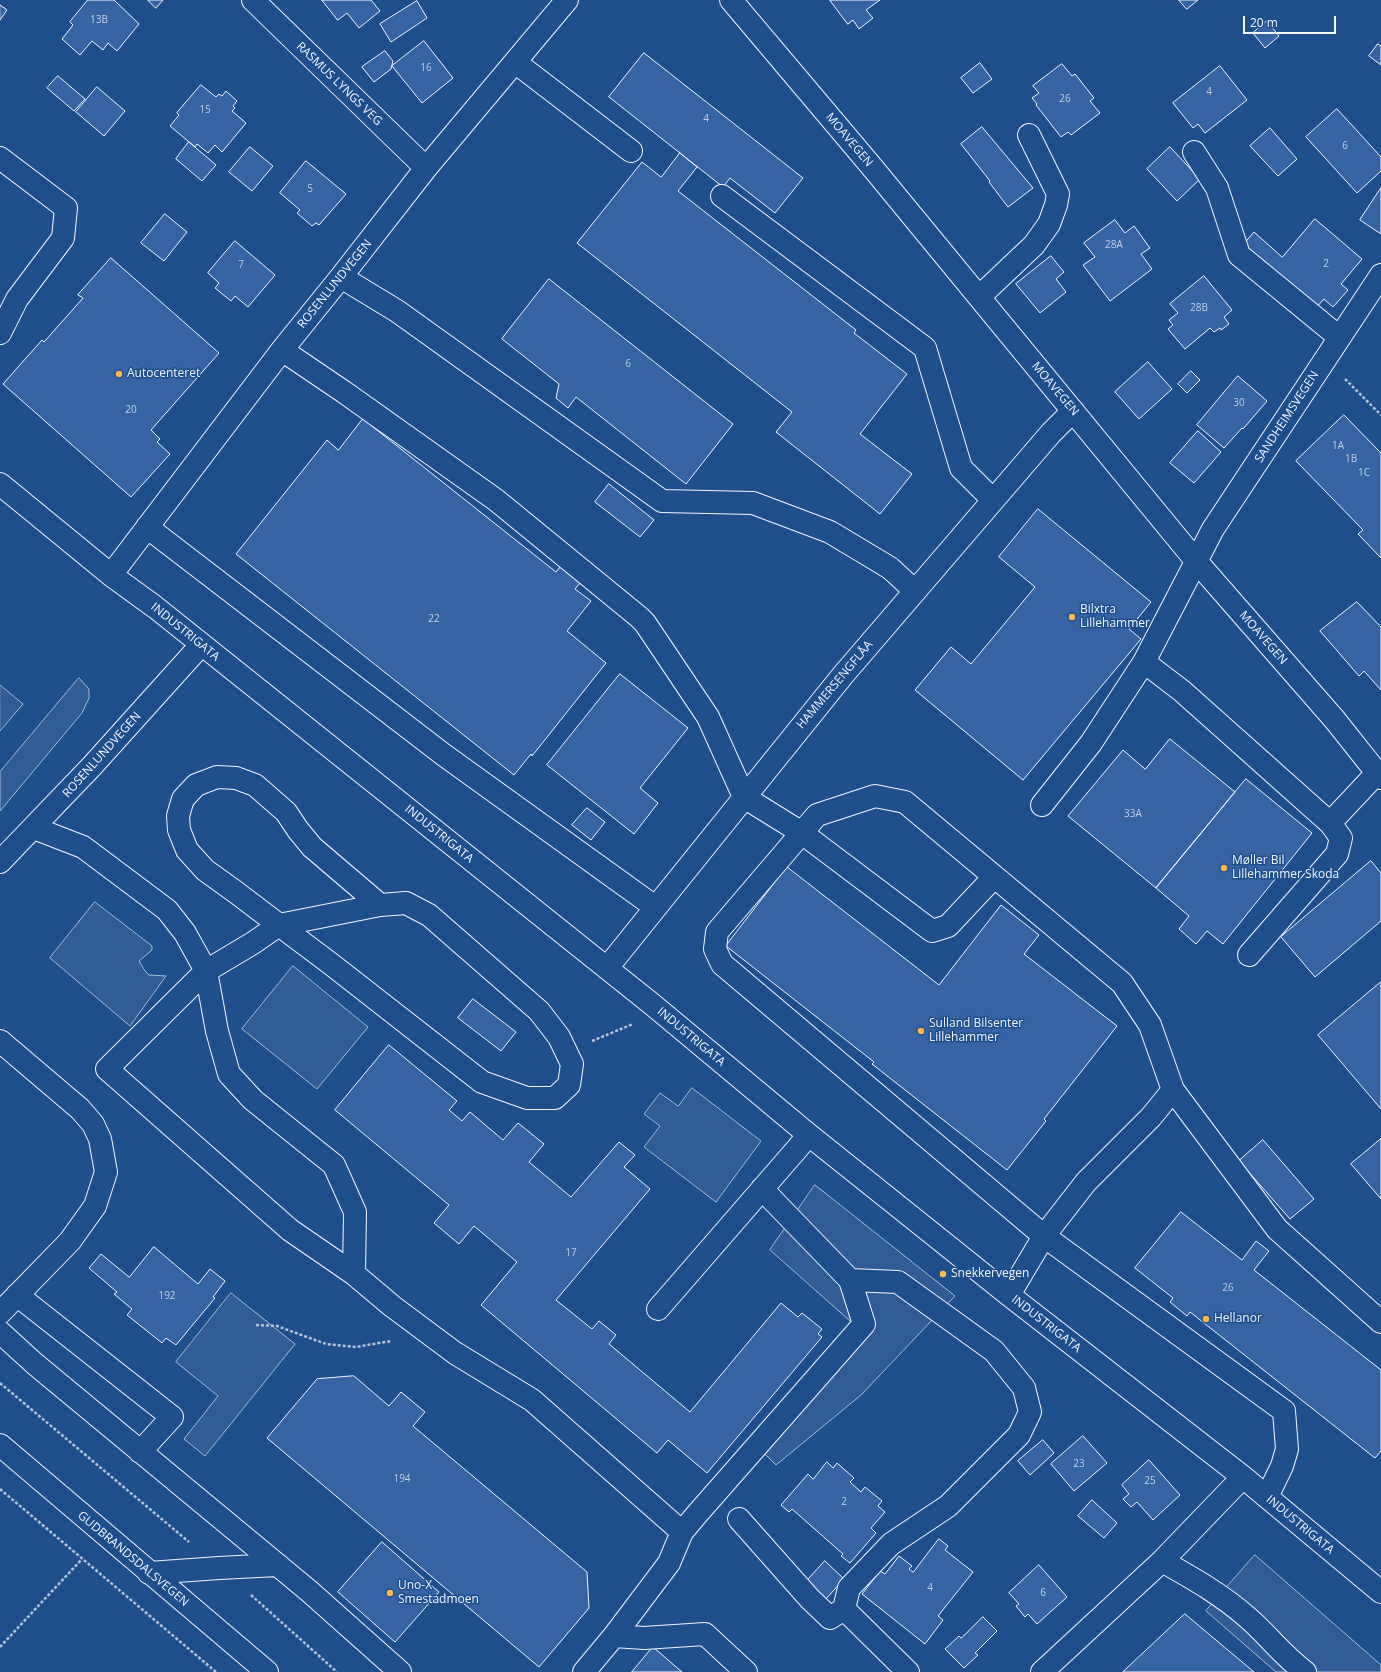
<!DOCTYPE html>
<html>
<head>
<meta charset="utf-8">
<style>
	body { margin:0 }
	#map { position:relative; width:1381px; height:1672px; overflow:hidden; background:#1f4e8c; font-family:"Open Sans",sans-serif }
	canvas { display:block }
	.scale { position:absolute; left:1243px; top:16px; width:93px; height:18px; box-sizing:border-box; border:2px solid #f2f6ff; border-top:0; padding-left:5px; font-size:12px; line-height:14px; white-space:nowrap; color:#f2f6ff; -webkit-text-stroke:3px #1f4e8c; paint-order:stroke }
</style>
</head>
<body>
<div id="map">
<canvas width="1381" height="1672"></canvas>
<div class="scale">20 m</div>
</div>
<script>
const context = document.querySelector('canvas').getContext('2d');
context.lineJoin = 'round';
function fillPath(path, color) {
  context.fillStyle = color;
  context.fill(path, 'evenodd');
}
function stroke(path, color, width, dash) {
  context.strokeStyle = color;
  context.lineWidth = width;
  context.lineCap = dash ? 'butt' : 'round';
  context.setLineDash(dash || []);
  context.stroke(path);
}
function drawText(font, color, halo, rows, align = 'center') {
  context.font = font + ' "Open Sans",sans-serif';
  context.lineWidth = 3;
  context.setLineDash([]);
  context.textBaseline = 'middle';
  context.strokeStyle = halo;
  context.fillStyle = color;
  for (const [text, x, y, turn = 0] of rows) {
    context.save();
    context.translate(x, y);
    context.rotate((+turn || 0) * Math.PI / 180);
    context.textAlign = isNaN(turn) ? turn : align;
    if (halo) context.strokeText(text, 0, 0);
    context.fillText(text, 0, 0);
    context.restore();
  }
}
const built = new Path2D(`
	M 79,678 L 89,689 L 89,698 L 82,713 L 0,811 L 0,772 Z
	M 0,685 L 23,704 L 0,731 Z
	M 95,902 L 152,946 L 152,950 L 139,961 L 145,971 L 149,975 L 166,976 L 130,1026 L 50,958 Z
	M 293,966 L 368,1027 L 317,1089 L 242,1029 Z
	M 692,1088 L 761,1141 L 716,1202 L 644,1147 L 660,1126 L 644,1114 L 660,1093 L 678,1106 Z
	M 815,1185 L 955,1296 L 861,1395 L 776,1465 L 763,1452 L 867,1336 L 770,1250 Z
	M 231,1293 L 295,1344 L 205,1456 L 184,1439 L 218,1396 L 176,1362 Z
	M 1255,1555 L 1381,1665 L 1381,1672 L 1276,1672 L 1206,1611 Z`);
const building = new Path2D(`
	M 88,0 L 114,0 L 139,24 L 117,51 L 108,43 L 103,50 L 92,41 L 80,55 L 62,39 L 73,25 L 70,22 Z
	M 148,0 L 163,0 L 156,8 Z
	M 322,0 L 371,0 L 380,11 L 359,28 L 347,13 L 338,20 Z
	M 830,0 L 880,0 L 866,10 L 873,18 L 859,29 L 853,20 L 848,24 Z
	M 1179,0 L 1198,0 L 1187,9 Z
	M 417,1 L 427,18 L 391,42 L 380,24 Z
	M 0,5 L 7,10 L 0,20 Z
	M 1267,21 L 1279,36 L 1265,48 L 1253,33 Z
	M 424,41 L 453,78 L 422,103 L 392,66 Z
	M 1378,44 L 1381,46 L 1381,65 L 1369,56 Z
	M 385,51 L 393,61 L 391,69 L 374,82 L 362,67 Z
	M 644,53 L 803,178 L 775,213 L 730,178 L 723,187 L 609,97 Z
	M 980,63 L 992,79 L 973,93 L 961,78 Z
	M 1062,64 L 1072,76 L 1075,74 L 1094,98 L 1090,101 L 1100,113 L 1071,135 L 1068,132 L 1061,137 L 1036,105 L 1037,104 L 1032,98 L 1039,93 L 1033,86 Z
	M 1220,66 L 1247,100 L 1205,133 L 1198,124 L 1193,128 L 1173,103 Z
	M 58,76 L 85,99 L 74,111 L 47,88 Z
	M 201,85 L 216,97 L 219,94 L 222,96 L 226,91 L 237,101 L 233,106 L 235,108 L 232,111 L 246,123 L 222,152 L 215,145 L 208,153 L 197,144 L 195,147 L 170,126 L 179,115 L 177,113 Z
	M 97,87 L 125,111 L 104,136 L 76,112 Z
	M 1337,109 L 1381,157 L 1381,171 L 1357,193 L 1306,137 Z
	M 982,127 L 1033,188 L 1008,207 L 989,182 L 990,181 L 961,144 Z
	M 1270,128 L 1297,159 L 1278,176 L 1250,146 Z
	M 189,142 L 216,165 L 202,181 L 176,159 Z
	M 250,147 L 273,166 L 252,191 L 229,172 Z
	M 1170,147 L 1200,179 L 1177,201 L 1147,169 Z
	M 680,153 L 697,167 L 678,191 L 856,330 L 854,333 L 907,374 L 860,434 L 912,474 L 880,514 L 776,432 L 792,412 L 577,243 L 642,162 L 661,177 Z
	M 306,161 L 346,194 L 319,225 L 316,223 L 312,226 L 297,213 L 300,210 L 280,193 Z
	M 1381,188 L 1381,234 L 1360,220 Z
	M 165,214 L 187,232 L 164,261 L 141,243 Z
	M 1315,219 L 1362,259 L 1341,284 L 1348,290 L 1333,307 L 1324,299 L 1314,310 L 1241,247 L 1254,232 L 1282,257 Z
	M 1115,220 L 1125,233 L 1134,226 L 1150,248 L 1141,254 L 1152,269 L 1110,301 L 1083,265 L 1095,257 L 1084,243 Z
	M 235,241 L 275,275 L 248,307 L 235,296 L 231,301 L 215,288 L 219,283 L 208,273 Z
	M 1051,256 L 1064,272 L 1056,279 L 1066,292 L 1040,313 L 1016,284 Z
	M 111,258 L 219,353 L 151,430 L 160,439 L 157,442 L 170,454 L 131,497 L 3,384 L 42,340 L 44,342 L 83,298 L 78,295 Z
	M 1204,276 L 1232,310 L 1224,317 L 1229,324 L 1221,330 L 1220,328 L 1214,332 L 1210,328 L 1185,349 L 1168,329 L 1173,325 L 1169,320 L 1178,313 L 1170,304 Z
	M 549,279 L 733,424 L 686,484 L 576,397 L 568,408 L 556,398 L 559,384 L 502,339 Z
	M 1148,362 L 1172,389 L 1139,419 L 1115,392 Z
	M 1191,371 L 1200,380 L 1187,393 L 1178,384 Z
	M 1238,376 L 1267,401 L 1243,429 L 1242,428 L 1224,448 L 1197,425 Z
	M 1344,415 L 1381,453 L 1381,558 L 1358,534 L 1363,530 L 1296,461 Z
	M 363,419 L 556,572 L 564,562 L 584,578 L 575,589 L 591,601 L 567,631 L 606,663 L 532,756 L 531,754 L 514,775 L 236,554 L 327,440 L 338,450 Z
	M 1198,431 L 1221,452 L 1194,483 L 1170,463 Z
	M 609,484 L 654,520 L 640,537 L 595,502 Z
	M 1038,509 L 1151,602 L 1129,629 L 1141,639 L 1023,780 L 915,690 L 951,647 L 971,664 L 1035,587 L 999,557 Z
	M 1357,602 L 1381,627 L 1381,690 L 1364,671 L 1359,676 L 1320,631 Z
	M 620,674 L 688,728 L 640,788 L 658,803 L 634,834 L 547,765 Z
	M 1170,739 L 1235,792 L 1156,888 L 1068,816 L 1123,750 L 1145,769 Z
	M 1246,779 L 1312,833 L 1223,944 L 1207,931 L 1196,944 L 1179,929 L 1189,916 L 1156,888 Z
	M 587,808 L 605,822 L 591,840 L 572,825 Z
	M 1371,861 L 1381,873 L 1381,921 L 1315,977 L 1281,937 Z
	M 787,867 L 939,985 L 1001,905 L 1039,935 L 1024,954 L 1117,1026 L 1044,1119 L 1046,1121 L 1007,1170 L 872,1064 L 874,1062 L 726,946 Z
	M 1381,982 L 1381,1109 L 1318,1035 Z
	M 473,999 L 516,1032 L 501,1051 L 458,1018 Z
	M 389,1045 L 457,1101 L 449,1110 L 462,1121 L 470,1112 L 503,1140 L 518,1123 L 544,1144 L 529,1162 L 571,1197 L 619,1142 L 635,1155 L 624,1167 L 650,1189 L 556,1300 L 592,1329 L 599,1321 L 616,1335 L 609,1344 L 690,1412 L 781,1303 L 798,1317 L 802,1313 L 822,1329 L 818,1334 L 822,1337 L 707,1473 L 668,1440 L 657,1453 L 481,1305 L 517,1262 L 474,1226 L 459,1244 L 434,1223 L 449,1205 L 335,1110 Z
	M 1381,1139 L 1381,1199 L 1351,1164 Z
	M 1263,1140 L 1314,1199 L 1290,1219 L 1239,1161 Z
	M 1181,1212 L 1242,1260 L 1256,1241 L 1269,1251 L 1254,1270 L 1381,1370 L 1381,1451 L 1375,1458 L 1190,1312 L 1187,1316 L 1170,1302 L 1173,1298 L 1135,1268 Z
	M 154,1247 L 198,1284 L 210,1269 L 225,1281 L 213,1297 L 215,1298 L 176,1345 L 166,1338 L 162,1343 L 127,1315 L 132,1309 L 114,1294 L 117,1292 L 89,1268 L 101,1254 L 129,1277 Z
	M 354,1376 L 389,1406 L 401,1392 L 425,1412 L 413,1426 L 587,1572 L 589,1608 L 539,1667 L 267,1438 L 317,1379 Z
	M 1083,1436 L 1107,1463 L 1074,1491 L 1051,1464 Z
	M 1043,1440 L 1054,1453 L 1030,1475 L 1018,1461 Z
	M 1149,1460 L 1180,1495 L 1153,1520 L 1137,1502 L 1131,1507 L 1123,1499 L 1129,1494 L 1122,1485 Z
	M 827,1462 L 833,1468 L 837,1463 L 854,1478 L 850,1482 L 861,1492 L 865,1487 L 882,1501 L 878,1506 L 885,1512 L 871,1528 L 876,1533 L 850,1563 L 841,1556 L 843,1554 L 792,1509 L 789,1512 L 781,1505 L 808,1474 L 813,1479 Z
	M 1092,1500 L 1117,1523 L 1104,1538 L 1078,1516 Z
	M 939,1539 L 948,1546 L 945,1550 L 973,1572 L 938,1616 L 943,1620 L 925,1644 L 862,1594 L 880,1571 L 885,1574 L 899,1556 L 912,1566 L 909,1569 L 913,1572 Z
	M 382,1542 L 439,1592 L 395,1642 L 338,1592 Z
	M 825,1561 L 844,1579 L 825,1600 L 805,1583 Z
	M 1039,1565 L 1067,1597 L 1037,1624 L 1028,1614 L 1025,1617 L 1016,1606 L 1019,1604 L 1009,1593 Z
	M 1185,1614 L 1254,1672 L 1123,1672 Z
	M 983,1617 L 997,1631 L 975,1653 L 978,1655 L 964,1668 L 945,1649 L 959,1636 L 961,1638 Z
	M 653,1647 L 682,1672 L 632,1672 Z`);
const path = new Path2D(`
	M 1345,379 L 1381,415
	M 592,1041 L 633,1024
	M 256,1325 L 277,1326 L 326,1344 L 356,1347 L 391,1341
	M 0,1383 L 189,1542
	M 0,1489 L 216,1672
	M 251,1595 L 337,1672
	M 0,1647 L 82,1559`);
const minor = new Path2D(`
	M 253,0 L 426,168
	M 731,0 L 872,167 L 1197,562 L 1335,720 L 1381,778
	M 515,62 L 631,151
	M 1194,152 L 1217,188 L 1239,255 L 1339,337
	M 0,158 L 66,208 L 63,238 L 17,299 L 0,333
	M 722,196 L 925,348 L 961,468 L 993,500
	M 341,277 L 397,311 L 662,501 L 753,503 L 830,532 L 890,568 L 915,591
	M 979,297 L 1034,245 L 1049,224 L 1056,205 L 1058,194 L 1029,135
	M 282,350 L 344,392 L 496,500 L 639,617 L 645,623 L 708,717 L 744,797 L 802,833 L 932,931 L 948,926 L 994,877
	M 0,484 L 111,575 L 155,607 L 653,1005 L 809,1135 L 1009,1295 L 1243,1477 L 1381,1592
	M 147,527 L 444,755 L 655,907
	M 111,575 L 282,350 L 341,277 L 426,168 L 567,0
	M 1144,662 L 1182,691 L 1330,823 L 1377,773
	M 1042,805 L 1091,743 L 1144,662 L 1213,529 L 1381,275
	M 34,828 L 83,847 L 167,910 L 185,933 L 206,971 L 107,1069 L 290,1230 L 354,1274 L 392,1306 L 455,1353 L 532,1400 L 682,1532
	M 0,862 L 92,766 L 201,645
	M 1249,955 L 1337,854 L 1341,838 L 1330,823
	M 607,968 L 843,675 L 1051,433 L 1073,411
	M 0,1041 L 80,1109 L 93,1124 L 100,1139 L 106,1172 L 95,1206 L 70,1241 L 0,1313
	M 354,1274 L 355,1212 L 334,1165 L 253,1100 L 229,1074 L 217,1031 L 206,971 L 253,943 L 279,925 L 331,964 L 482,1082 L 527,1098 L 555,1098 L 569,1085 L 572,1064 L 559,1037 L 539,1011 L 429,915 L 406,903 L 380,905 L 279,925 L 237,893 L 205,870 L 187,850 L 179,830 L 178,816 L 183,799 L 196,785 L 217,777 L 236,778 L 255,785 L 286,812 L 298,830 L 312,847 L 380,905
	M 850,1280 L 898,1282 L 994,1351 L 1024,1388 L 1030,1412 L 1019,1435 L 948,1506 L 891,1544 L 849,1588 L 844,1609 L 908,1672
	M 17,1295 L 172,1417 L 140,1452
	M 1009,1295 L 1044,1236 L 1086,1182 L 1151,1117 L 1173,1090
	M 658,1309 L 809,1135
	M 0,1332 L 35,1364 L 309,1591 L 400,1672
	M 1267,1497 L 1282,1466 L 1287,1449 L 1284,1411 L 1044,1236 L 722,964 L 715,949 L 717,932 L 817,815 L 875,796 L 905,802 L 1122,983 L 1150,1025 L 1173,1090 L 1277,1229 L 1381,1322
	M 739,1519 L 810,1599 L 830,1618 L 844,1609
	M 1162,1561 C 1192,1578 1221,1594 1247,1617 C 1268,1635 1282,1655 1305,1672
	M 149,1573 L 219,1568 L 278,1565
	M 614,1636 L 644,1638 L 705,1634 L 746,1672
	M 584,1672 L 614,1636 L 669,1563 L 682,1532 L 698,1513 L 864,1324 L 850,1280 L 762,1189
	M 1042,1672 L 1162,1561 L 1243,1477`);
const major = new Path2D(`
	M 0,1445 L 267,1672`);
const markers = [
	[119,374,4,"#ffb74d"],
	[1072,617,4,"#ffb74d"],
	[1224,868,4,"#ffb74d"],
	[921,1031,4,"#ffb74d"],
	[943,1274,4,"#ffb74d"],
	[1206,1319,4,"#ffb74d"],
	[390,1593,4,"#ffb74d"]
];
const numberNames = [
	["13B",99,20],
	["16",426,68],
	["4",1209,92],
	["26",1065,99],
	["15",205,110],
	["4",706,119],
	["6",1345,146],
	["5",310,189],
	["28A",1114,245],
	["2",1326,264],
	["7",241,265],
	["28B",1199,308],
	["6",628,364],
	["30",1239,403],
	["20",131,410],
	["1A",1338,446],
	["1B",1351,459],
	["1C",1364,473],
	["22",434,619],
	["33A",1133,814],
	["17",571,1253],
	["26",1228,1288],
	["192",167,1296],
	["23",1079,1464],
	["194",402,1479],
	["25",1150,1481],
	["2",844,1502],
	["4",930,1588],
	["6",1043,1593]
];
const streetNames = [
	["RASMUS LYNGS VEG",339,84,44],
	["MOAVEGEN",849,140,50],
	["ROSENLUNDVEGEN",335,284,-51],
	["MOAVEGEN",1055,389,50],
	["SANDHEIMSVEGEN",1287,417,-57],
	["INDUSTRIGATA",185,632,39],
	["MOAVEGEN",1263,638,49],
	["HAMMERSENGFLÅA",835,685,-50],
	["ROSENLUNDVEGEN",102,755,-48],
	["INDUSTRIGATA",439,834,39],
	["INDUSTRIGATA",691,1037,40],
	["INDUSTRIGATA",1046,1324,38],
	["INDUSTRIGATA",1300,1525,40],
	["GUDBRANDSDALSVEGEN",133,1559,40]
];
const poiNames = [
	["Autocenteret",127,374],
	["Bilxtra",1080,610],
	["Lillehammer",1080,624],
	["Møller Bil",1232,861],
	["Lillehammer Skoda",1232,875],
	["Sulland Bilsenter",929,1024],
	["Lillehammer",929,1038],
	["Snekkervegen",951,1274],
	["Hellanor",1214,1319],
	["Uno-X",398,1586],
	["Smestadmoen",398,1600]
];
fillPath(built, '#305b95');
stroke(built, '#a8bbd7', 1);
fillPath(building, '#3563a3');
stroke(building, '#f2f6ff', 1);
stroke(minor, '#f2f6ff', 24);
stroke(major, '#f2f6ff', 24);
stroke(path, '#b3c4dc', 2.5, [3, 2]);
stroke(minor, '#1f4e8c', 22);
stroke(major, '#1f4e8c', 22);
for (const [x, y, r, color] of markers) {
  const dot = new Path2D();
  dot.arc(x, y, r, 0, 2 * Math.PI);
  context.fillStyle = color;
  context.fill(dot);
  stroke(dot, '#1f4e8c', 1.5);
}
drawText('10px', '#c3d1e8', null, numberNames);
drawText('12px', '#f2f6ff', '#1f4e8c', streetNames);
drawText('12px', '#f2f6ff', '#1f4e8c', poiNames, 'left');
</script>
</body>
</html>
